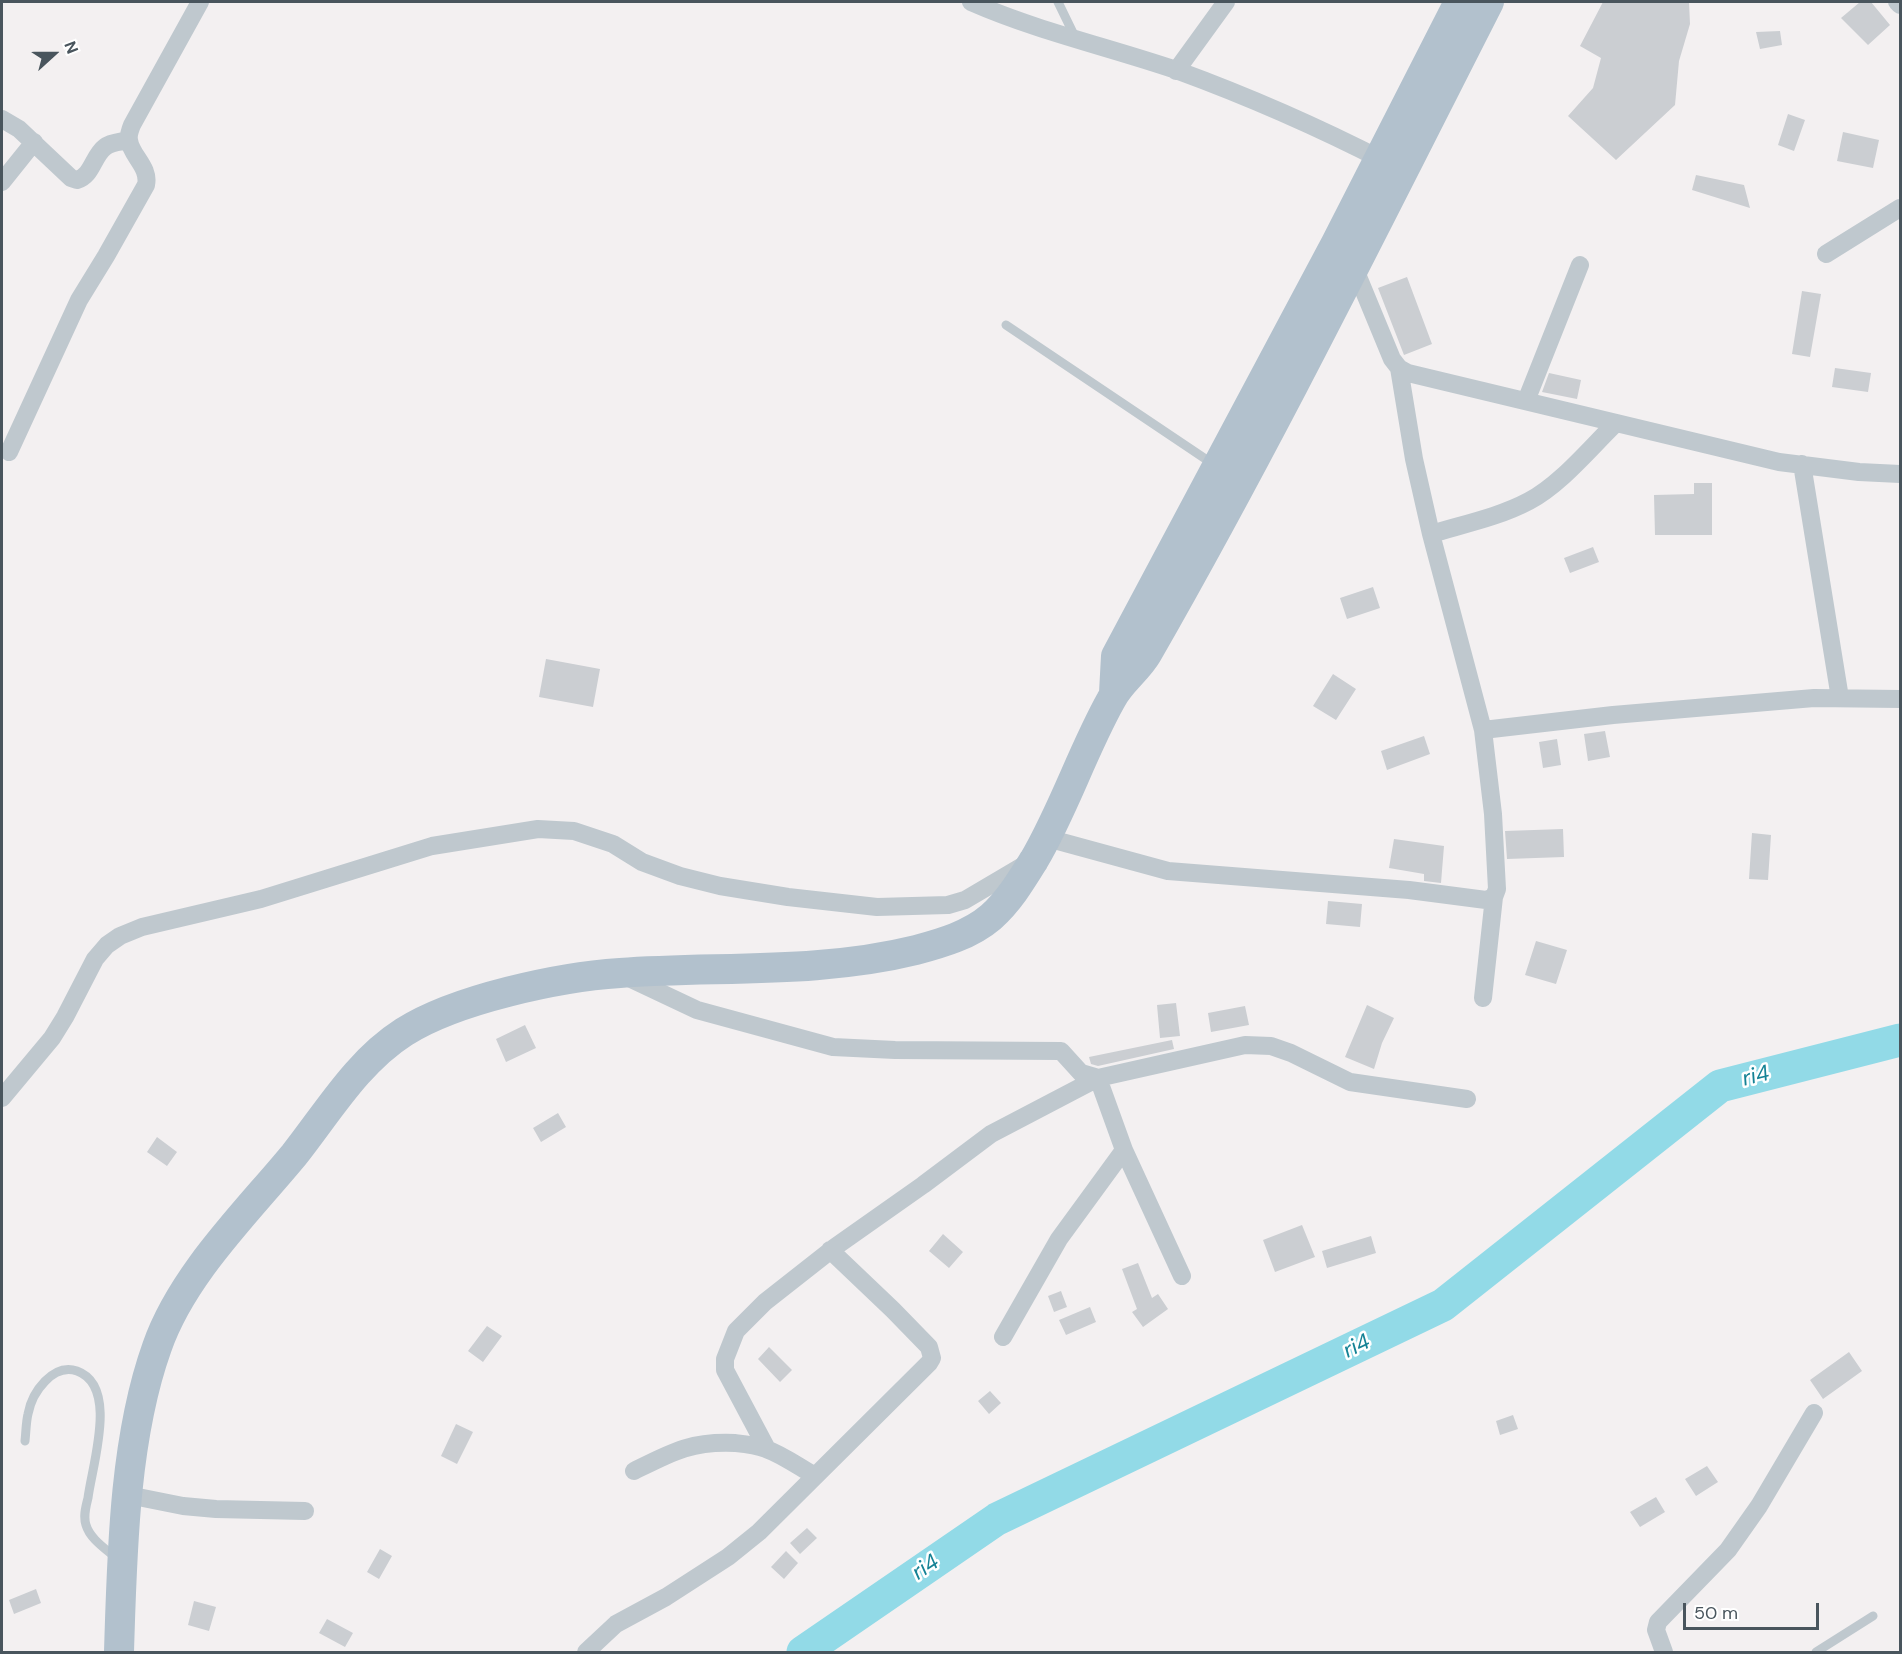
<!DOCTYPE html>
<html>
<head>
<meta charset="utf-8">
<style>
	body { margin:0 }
	#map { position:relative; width:1902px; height:1654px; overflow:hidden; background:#f3f0f1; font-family:"DM Sans",sans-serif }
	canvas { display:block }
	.frame { position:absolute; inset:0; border:3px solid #49555d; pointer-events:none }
	.north { position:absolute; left:24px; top:24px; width:60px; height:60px; -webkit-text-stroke:4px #fff; paint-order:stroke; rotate:69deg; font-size:16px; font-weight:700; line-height:24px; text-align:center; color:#49555d }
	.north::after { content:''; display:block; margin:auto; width:21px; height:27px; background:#49555d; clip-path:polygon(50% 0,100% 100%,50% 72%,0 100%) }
	.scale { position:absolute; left:1683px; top:1603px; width:136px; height:27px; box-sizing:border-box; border:3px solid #49555d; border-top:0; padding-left:8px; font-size:18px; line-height:21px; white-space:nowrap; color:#49555d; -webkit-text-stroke:4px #fff; paint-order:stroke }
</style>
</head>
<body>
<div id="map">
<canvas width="1902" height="1654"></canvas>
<div class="frame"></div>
<div class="north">N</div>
<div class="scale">50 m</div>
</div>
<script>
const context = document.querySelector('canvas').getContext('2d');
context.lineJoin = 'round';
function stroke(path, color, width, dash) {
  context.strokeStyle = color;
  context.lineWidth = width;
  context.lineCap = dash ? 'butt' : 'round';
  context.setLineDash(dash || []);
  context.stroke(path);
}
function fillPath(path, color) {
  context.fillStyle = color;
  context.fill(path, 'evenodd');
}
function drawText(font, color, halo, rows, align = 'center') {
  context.font = font + ' "DM Sans",sans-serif';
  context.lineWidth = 5;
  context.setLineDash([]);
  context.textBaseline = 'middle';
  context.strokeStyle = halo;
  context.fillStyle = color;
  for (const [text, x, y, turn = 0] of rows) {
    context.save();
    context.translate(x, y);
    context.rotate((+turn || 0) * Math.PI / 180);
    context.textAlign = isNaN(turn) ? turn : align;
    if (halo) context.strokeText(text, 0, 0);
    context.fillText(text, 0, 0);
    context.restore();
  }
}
const river = new Path2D(`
	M 803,1652 L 997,1519 L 1443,1305 L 1720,1086 L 1900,1040`);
const building = new Path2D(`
	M 1603,2 L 1689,2 L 1690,24 L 1679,61 L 1675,105 L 1616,160 L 1568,116 L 1593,88 L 1601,58 L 1580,46 Z
	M 1860,2 L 1871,2 L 1890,25 L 1868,45 L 1841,18 Z
	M 1780,31 L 1782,45 L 1760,49 L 1756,32 Z
	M 1788,114 L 1805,120 L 1794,151 L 1778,145 Z
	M 1843,132 L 1879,140 L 1873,168 L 1837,161 Z
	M 1696,175 L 1744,185 L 1750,208 L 1692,190 Z
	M 1407,277 L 1432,344 L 1404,355 L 1378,288 Z
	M 1802,291 L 1821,294 L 1810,357 L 1792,354 Z
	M 1835,368 L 1871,373 L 1868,392 L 1832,387 Z
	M 1549,373 L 1581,380 L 1577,399 L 1542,392 Z
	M 1694,483 L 1712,483 L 1712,535 L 1655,535 L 1654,495 L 1694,494 Z
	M 1593,547 L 1599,562 L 1570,573 L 1564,558 Z
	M 1373,587 L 1380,608 L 1347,619 L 1340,598 Z
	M 546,659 L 600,669 L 593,707 L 539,697 Z
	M 1333,674 L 1356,689 L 1336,720 L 1313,706 Z
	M 1605,731 L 1610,757 L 1588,761 L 1584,734 Z
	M 1424,736 L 1430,754 L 1387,770 L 1381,751 Z
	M 1557,739 L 1561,765 L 1543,768 L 1539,742 Z
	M 1563,829 L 1564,857 L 1507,859 L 1505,831 Z
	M 1752,833 L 1771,835 L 1768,880 L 1749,879 Z
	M 1394,839 L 1444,846 L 1441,883 L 1424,881 L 1424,874 L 1389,868 Z
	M 1328,901 L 1362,904 L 1360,927 L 1326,924 Z
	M 1536,941 L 1567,950 L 1556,984 L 1525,975 Z
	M 1176,1003 L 1180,1036 L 1160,1038 L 1157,1005 Z
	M 1367,1005 L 1394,1018 L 1382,1043 L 1374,1069 L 1345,1057 Z
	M 1245,1006 L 1249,1025 L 1211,1032 L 1208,1013 Z
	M 525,1025 L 536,1048 L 506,1062 L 496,1039 Z
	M 1172,1040 L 1174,1049 L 1098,1066 L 1091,1064 L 1089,1057 Z
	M 558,1113 L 566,1127 L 541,1142 L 533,1128 Z
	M 157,1137 L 177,1152 L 167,1166 L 147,1152 Z
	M 1302,1225 L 1315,1257 L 1275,1272 L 1263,1240 Z
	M 943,1234 L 963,1252 L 949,1268 L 929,1251 Z
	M 1371,1236 L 1376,1253 L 1327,1268 L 1322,1251 Z
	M 1138,1263 L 1152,1298 L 1158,1294 L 1168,1309 L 1143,1327 L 1132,1312 L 1137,1309 L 1122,1269 Z
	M 1061,1291 L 1067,1307 L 1054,1312 L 1048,1296 Z
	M 1090,1307 L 1096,1322 L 1066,1335 L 1059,1320 Z
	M 487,1326 L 502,1336 L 483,1362 L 468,1351 Z
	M 769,1347 L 792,1370 L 780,1382 L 758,1359 Z
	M 1849,1352 L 1862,1371 L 1823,1399 L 1810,1380 Z
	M 990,1391 L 1001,1403 L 989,1414 L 978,1401 Z
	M 1513,1415 L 1518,1429 L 1500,1435 L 1496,1421 Z
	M 456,1424 L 473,1432 L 457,1464 L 441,1456 Z
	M 1707,1466 L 1718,1482 L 1696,1496 L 1685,1479 Z
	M 1656,1497 L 1665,1512 L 1640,1527 L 1630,1512 Z
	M 807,1528 L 817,1538 L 800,1554 L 790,1543 Z
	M 380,1549 L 392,1556 L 379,1579 L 367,1572 Z
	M 786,1551 L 798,1563 L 784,1579 L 771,1567 Z
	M 36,1589 L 41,1603 L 14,1614 L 9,1600 Z
	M 194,1601 L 216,1607 L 209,1631 L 188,1625 Z
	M 327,1619 L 353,1633 L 345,1647 L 319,1633 Z`);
const lane = new Path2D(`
	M 1058,2 L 1075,37
	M 1006,325 L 1213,464
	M 25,1441 C 26,1432 26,1422 28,1414 C 32,1392 53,1363 77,1371 C 119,1386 92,1465 88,1498 C 86,1506 83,1516 86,1525 C 90,1539 106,1549 116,1558
	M 1816,1652 L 1873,1616`);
const street = new Path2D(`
	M 971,2 C 1037,31 1108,47 1176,70 C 1247,96 1318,127 1386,162
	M 1897,2 L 1900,5
	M 1176,71 L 1226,2
	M 2,119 L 19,129 L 71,178 L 77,180 C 92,176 93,156 105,147 C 111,142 121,142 129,140
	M 2,182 L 34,142
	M 1826,254 L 1900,208
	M 1354,267 L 1392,359 L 1399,368 L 1408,373 L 1779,462 L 1859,472 L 1900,474
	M 1526,401 L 1580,265
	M 9,452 L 79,300 L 106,256 L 146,185 C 150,167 131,156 129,140 C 128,135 130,130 132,125 L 200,2
	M 1802,464 L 1840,698
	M 1431,534 C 1464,524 1499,517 1529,501 C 1561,484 1590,448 1616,423
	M 1483,730 L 1613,715 L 1814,698 L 1900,699
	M 1047,838 L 1168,871 L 1409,890 L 1486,900 L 1494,897 L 1497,889 L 1493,814 L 1483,730 L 1431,534 L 1414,459 L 1399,368
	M 625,976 L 697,1010 L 833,1047 L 895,1050 L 1061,1051 L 1081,1073 L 1098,1078 L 1124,1150 L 1182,1276
	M 1483,998 L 1494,897
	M 2,1098 L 52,1038 L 65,1017 L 95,959 L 107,945 L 120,936 L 142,927 L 261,899 L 432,846 L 538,829 L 574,831 L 613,844 L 642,862 L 680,876 L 720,886 L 788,897 L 877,907 L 948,905 L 965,900 L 1026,864
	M 1003,1337 L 1059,1239 L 1124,1150
	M 767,1449 L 725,1370 L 725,1359 L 736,1331 L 765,1302 L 835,1247 L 923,1185 L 991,1134 L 1098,1078 L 1245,1045 L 1271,1046 L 1291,1053 L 1350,1082 L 1467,1099
	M 634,1471 C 672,1452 691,1441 735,1443 C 745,1444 756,1445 766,1449 C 783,1455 799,1467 815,1476
	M 128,1495 L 183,1506 L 216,1509 L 305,1511
	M 586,1652 L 616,1624 L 666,1597 L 728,1557 L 759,1532 L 929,1363 L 932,1358 L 929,1347 L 893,1310 L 830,1250
	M 1664,1652 L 1656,1630 L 1658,1622 L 1728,1550 L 1759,1506 L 1814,1413`);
const primary = new Path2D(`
	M 1114,693 L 1116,656 L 1336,243 L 1459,2
	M 119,1652 C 122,1555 124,1439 157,1347 C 182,1275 246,1213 294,1155 C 328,1112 357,1062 404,1032 C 456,999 559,977 620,973 C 719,966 819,974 916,950 C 942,943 970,935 991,917 C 1009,901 1021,881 1034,860 C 1064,809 1082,752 1111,700 C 1120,682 1137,671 1147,654 C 1269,441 1378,220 1489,2`);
const waterNames = [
	["ri4",1756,1077,-14],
	["ri4",1357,1347,-26],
	["ri4",926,1568,-34]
];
stroke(river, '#92dae7', 33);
fillPath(building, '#cbced2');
stroke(lane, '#bfc8ce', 9);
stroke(street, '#bfc8ce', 18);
stroke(primary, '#b2c1cd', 30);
drawText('italic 22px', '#158295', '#fff', waterNames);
</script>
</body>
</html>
